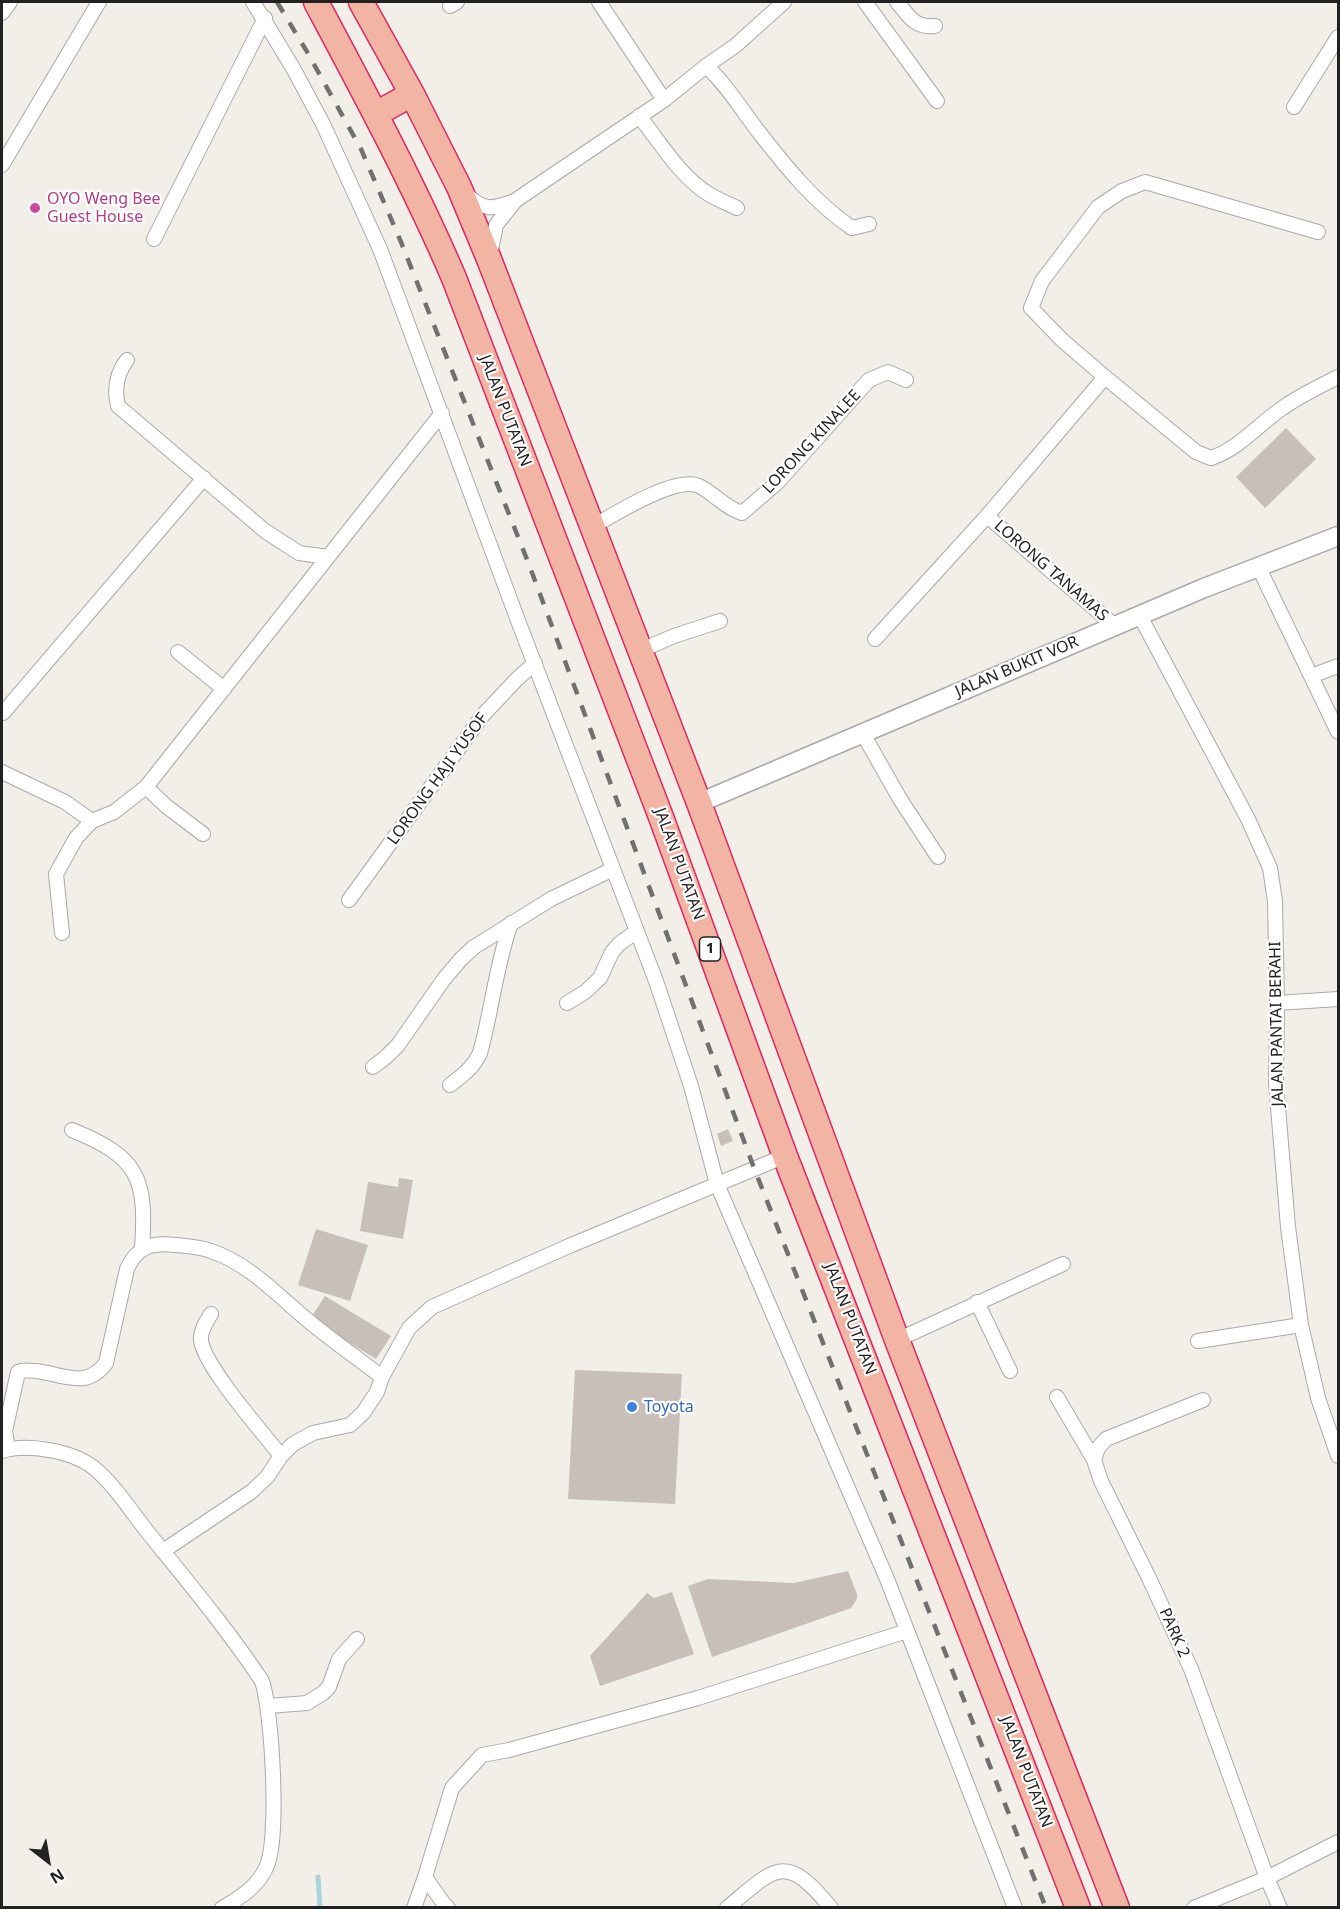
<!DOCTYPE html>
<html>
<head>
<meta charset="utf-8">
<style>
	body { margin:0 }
	#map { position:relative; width:1340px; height:1909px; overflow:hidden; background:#f2efe9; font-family:"Noto Sans",sans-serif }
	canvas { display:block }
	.frame { position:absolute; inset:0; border:3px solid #222; pointer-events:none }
	.north { position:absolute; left:18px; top:1831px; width:60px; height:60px; -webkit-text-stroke:4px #fff; paint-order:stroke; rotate:149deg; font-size:16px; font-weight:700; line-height:24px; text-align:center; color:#222 }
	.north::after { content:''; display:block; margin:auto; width:21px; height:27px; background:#222; clip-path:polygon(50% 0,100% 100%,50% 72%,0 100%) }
</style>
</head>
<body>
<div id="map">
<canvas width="1340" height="1909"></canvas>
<div class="frame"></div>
<div class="north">N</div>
</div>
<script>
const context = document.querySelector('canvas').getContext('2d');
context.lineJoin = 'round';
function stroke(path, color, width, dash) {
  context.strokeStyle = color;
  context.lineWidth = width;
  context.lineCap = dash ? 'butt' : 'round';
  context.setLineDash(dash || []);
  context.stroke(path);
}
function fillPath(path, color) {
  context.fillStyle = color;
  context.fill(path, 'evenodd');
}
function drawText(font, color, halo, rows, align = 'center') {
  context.font = font + ' "Noto Sans",sans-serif';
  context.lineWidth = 4.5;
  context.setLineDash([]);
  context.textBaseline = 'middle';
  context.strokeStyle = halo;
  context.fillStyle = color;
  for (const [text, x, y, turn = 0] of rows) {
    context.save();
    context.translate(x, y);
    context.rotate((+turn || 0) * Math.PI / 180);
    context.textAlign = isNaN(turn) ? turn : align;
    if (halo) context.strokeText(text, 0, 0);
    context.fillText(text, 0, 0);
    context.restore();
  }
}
const stream = new Path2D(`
	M 318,1877 L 320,1908`);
const building = new Path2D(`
	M 1286,428 L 1316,459 L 1265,508 L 1236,477 Z
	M 728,1129 L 733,1141 L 721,1146 L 717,1134 Z
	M 399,1178 L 413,1180 L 403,1239 L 360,1231 L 368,1182 L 398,1187 Z
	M 316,1229 L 368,1245 L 350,1301 L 298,1285 Z
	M 325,1296 L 391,1336 L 376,1359 L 310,1319 Z
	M 575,1370 L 682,1374 L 675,1504 L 568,1499 Z
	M 848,1571 L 857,1594 L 857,1599 L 851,1608 L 712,1657 L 688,1586 L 708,1579 L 794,1583 Z
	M 672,1592 L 694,1654 L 600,1686 L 590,1656 L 647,1593 L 654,1598 Z`);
const minor = new Path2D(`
	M 253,2 L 293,68 L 323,124 L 380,249 L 517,618 L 656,981 L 691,1086 L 717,1184 L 887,1579 L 1015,1908
	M 599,2 L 664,100
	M 865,2 L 937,101
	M 897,2 C 909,16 914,28 935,26
	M 450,6 L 457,2
	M 2,13 L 10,2
	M 706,66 C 727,85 741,109 758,131 C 786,167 815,203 852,228 L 869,224
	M 1294,107 L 1338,37
	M 639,116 C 660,142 679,175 707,193 C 716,199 727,203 737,208
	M 2,165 L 99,2
	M 465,193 C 485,212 491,209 515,201
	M 154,239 L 265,18
	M 490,255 L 496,225 L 516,200 L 664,100 L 706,66 L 735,46 L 784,2
	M 127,360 C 116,374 114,389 118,406 L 265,531 L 299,553 L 328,557
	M 1105,377 L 1196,452 L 1211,458 C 1237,450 1258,425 1281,409 C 1299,396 1318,387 1338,377
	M 987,516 L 1115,626
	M 592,527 C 613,515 676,475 699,486 C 715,494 725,508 742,513 L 777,483 L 869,380 L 888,372 L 906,380
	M 1258,566 L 1338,732
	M 1140,616 L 1248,819 L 1270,868 L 1275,901 L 1277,1003 L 1276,1083 L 1288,1227 L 1301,1325 L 1312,1372 L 1318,1398 L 1338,1456
	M 875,639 L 987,516 L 1105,377 L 1062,340 L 1031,308 L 1042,281 L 1098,207 L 1122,191 L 1145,182 L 1318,232
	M 639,651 L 674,636 L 720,621
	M 178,652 L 224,689
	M 1311,676 L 1338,666
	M 3,713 L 204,478
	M 863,734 L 900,799 L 938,857
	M 2,772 L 65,802 L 92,821
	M 146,787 L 166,806 L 203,834
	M 349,900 L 483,715 L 517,679 L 535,663
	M 62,933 L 56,874 L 76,838 L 92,821 L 114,812 L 146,787 L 442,413
	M 567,1003 L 585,992 L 600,978 L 612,952 L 619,944 L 637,931
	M 1277,1003 L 1338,999
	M 373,1067 L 386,1057 L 398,1045 L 444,979 L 461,959 L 474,947 L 551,899 L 613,869
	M 450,1085 C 463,1075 473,1068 480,1053 C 492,1010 496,965 511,923
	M 72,1130 C 138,1157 147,1177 142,1248
	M 977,1302 L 1010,1371
	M 211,1314 C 206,1322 200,1331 201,1340 C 203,1365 264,1434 281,1456
	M 897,1340 L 1063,1264
	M 1198,1341 L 1301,1325
	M 1057,1397 L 1094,1460 L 1101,1481 L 1149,1578 L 1191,1669 L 1267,1878 L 1280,1908
	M 8,1449 L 5,1431 L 18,1372 C 24,1369 29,1371 36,1371 C 63,1374 86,1390 106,1363 L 127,1269 C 137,1247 151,1242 175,1245 C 187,1246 200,1247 211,1251 C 251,1264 283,1301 316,1327 C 337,1344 360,1360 382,1377
	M 2,1451 C 27,1443 73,1451 94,1468 C 116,1486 132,1513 150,1535 C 188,1582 228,1630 262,1681 C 272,1711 280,1840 266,1868 C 257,1887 240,1898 222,1908
	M 1094,1460 L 1098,1448 L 1106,1439 L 1203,1400
	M 163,1551 L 251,1492 L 267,1477 L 281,1456 L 293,1444 L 313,1433 L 350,1425 L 363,1413 L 377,1392 L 382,1377 L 409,1328 L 432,1307 L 569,1246 L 785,1156
	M 268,1706 L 307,1703 L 323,1693 L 329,1687 L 339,1659 L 357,1639
	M 414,1908 L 425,1877
	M 448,1908 L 444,1904 L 425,1877 L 452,1788 L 482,1755 L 509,1750 L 698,1698 L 907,1631
	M 727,1908 C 775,1868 785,1851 831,1908
	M 1194,1908 L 1267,1878 L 1338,1842`);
const tertiary = new Path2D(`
	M 699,803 L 1204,588 L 1338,536`);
const trunk = new Path2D(`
	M 316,2 C 364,92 413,183 454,278 L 661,817 L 785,1156 L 1078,1908
	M 361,2 L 412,94 L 459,187 L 489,259 L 699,803 L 897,1340 L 1117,1908
	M 376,114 L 412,94`);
const rail = new Path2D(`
	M 277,2 L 306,50 L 361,149 L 401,242 L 528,562 L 754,1168 L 1046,1908`);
const markers = [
	[35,208,6,"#d1479c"],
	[632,1407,6,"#3f7fe0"]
];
const shields = [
	[710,949,21]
];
const shieldNames = [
	["1",710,949]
];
const hotelNames = [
	["OYO Weng Bee",47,199],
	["Guest House",47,217]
];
const streetNames = [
	["JALAN PUTATAN",505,411,69],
	["LORONG KINALEE",812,442,-47],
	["LORONG TANAMAS",1051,571,41],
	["JALAN BUKIT VOR",1017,667,-23],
	["LORONG HAJI YUSOF",438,779,-54],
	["JALAN PUTATAN",679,864,70],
	["JALAN PANTAI BERAHI",1277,1024,-91],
	["JALAN PUTATAN",850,1319,69],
	["PARK 2",1174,1633,66],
	["JALAN PUTATAN",1026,1772,69]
];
const shopNames = [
	["Toyota",644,1407]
];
stroke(stream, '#aad3df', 5);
fillPath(building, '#c7bfb8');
stroke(minor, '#a9a9a9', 16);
stroke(tertiary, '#a9a9a9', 21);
stroke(trunk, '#dc2a67', 27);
stroke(minor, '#fff', 14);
stroke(tertiary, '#fff', 18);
stroke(trunk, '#f2b4a3', 24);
stroke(rail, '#707070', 4.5, [12, 12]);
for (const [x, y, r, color] of markers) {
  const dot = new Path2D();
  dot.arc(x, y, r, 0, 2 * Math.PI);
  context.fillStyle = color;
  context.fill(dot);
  stroke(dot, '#fff', 2);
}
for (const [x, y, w] of shields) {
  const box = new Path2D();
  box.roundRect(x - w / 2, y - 12, w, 24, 4.5);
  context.fillStyle = '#fff';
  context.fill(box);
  stroke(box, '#222', 1.5);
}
drawText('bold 15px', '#222', null, shieldNames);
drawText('16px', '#b23c85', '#fff', hotelNames, 'left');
drawText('16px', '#222', '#fff', streetNames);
drawText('16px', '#366cbe', '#fff', shopNames, 'left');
</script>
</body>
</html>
